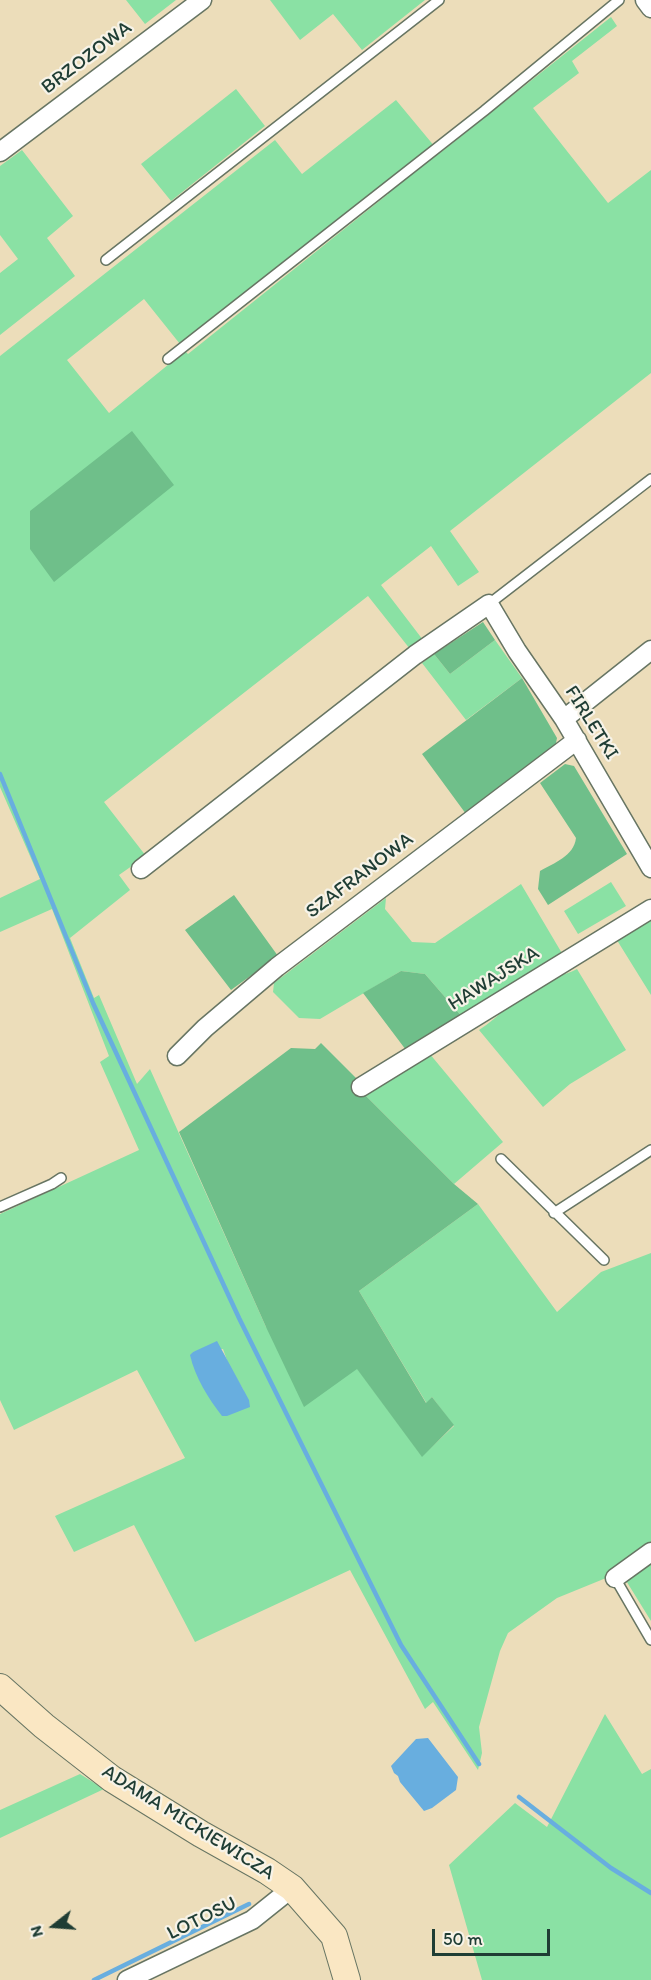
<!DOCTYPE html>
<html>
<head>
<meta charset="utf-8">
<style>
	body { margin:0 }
	#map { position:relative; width:651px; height:1980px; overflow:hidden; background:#ecddba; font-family:Itim,sans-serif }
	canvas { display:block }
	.north { position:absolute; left:24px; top:1896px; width:60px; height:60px; -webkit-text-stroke:4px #f7f3e8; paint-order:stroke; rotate:253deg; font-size:16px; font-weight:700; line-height:24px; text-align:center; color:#1f3d34 }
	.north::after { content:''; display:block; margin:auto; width:21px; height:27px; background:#1f3d34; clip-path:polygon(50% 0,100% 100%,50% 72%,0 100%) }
	.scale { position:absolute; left:432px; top:1929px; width:118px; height:27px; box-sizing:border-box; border:3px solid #1f3d34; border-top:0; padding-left:8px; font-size:18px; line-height:21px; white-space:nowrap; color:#1f3d34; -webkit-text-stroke:4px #f7f3e8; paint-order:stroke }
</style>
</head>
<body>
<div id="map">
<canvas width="651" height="1980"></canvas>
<div class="north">N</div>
<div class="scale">50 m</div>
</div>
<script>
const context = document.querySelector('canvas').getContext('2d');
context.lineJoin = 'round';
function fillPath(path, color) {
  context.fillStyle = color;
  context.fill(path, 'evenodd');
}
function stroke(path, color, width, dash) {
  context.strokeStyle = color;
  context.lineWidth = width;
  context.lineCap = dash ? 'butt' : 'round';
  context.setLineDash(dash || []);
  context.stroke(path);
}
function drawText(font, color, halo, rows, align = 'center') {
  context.font = font + ' Itim,sans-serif';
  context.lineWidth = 4.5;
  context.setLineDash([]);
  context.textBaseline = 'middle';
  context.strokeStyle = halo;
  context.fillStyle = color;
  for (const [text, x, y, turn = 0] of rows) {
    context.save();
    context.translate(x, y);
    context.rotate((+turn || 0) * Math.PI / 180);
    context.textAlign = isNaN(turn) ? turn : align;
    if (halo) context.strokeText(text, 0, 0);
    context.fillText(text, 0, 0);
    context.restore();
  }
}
const green = new Path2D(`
	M 126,0 L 176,0 L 145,24 Z
	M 270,0 L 425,0 L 362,50 L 333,14 L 300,40 Z
	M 611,17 L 617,26 L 572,61 L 579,73 L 533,108 L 608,203 L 651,170 L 651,373 L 450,531 L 479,572 L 458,586 L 431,546 L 381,585 L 423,640 L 410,649 L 368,596 L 104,802 L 146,856 L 119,875 L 130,890 L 70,938 L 94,998 L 99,995 L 137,1084 L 150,1069 L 266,1327 L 357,1368 L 422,1456 L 454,1426 L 432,1397 L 427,1404 L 359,1291 L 478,1204 L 557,1312 L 601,1272 L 651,1253 L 651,1544 L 611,1576 L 557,1598 L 508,1633 L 500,1651 L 479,1727 L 482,1753 L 478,1770 L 433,1702 L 425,1709 L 350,1570 L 195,1642 L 134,1525 L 74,1552 L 55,1516 L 185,1458 L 137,1370 L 14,1430 L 0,1400 L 0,1214 L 139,1150 L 100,1062 L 109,1056 L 52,909 L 0,932 L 0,898 L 40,879 L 0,787 L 0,356 L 275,140 L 302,174 L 396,100 L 440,153 ZM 381,185 L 388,194 L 188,354 L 185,351 L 109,413 L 67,360 L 144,299 L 180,344 ZM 223,1349 L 229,1366 L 244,1391 L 191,1359 L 193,1352 Z
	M 236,89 L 265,126 L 171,201 L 141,164 Z
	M 22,150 L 73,216 L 47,238 L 75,276 L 0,335 L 0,273 L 18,259 L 0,235 L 0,166 Z
	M 495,640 L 522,678 L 466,720 L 422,663 L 434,654 L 450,674 Z
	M 611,882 L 626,906 L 578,934 L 564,911 Z
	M 521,884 L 563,955 L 464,1019 L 425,974 L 401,971 L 320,1019 L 299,1018 L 273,992 L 274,983 L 386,898 L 385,909 L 412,942 L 435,943 Z
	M 651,915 L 651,995 L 615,937 Z
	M 577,969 L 626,1050 L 570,1084 L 543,1107 L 479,1030 C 499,1017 514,999 534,986 C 546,978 564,976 577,969 Z
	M 429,1053 L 503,1142 L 454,1184 L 364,1094 Z
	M 651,1559 L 651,1621 L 625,1579 Z
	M 605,1714 L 642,1774 L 651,1769 L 651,1980 L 482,1980 L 449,1865 L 515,1803 L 547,1827 Z
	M 80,1774 L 104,1789 L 0,1838 L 0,1810 Z`);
const forest = new Path2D(`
	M 132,431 L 174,485 L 54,582 L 30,549 L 30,511 Z
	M 483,622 L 495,640 L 450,674 L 434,654 Z
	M 522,678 L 557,738 L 555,748 L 466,814 L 422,754 Z
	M 565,764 L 574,766 L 627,854 L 548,905 L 538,889 L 540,871 C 554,863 574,856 576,838 L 540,783 Z
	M 234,895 L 278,956 L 231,990 L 185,930 Z
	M 401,971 L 425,974 L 464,1019 L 409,1054 L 363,993 Z
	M 321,1043 L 360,1082 L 364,1094 L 454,1184 L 478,1204 L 359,1291 L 426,1403 L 432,1397 L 454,1425 L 422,1457 L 357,1369 L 304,1407 L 266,1327 L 179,1132 L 291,1048 L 315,1049 Z`);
const water = new Path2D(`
	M 217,1341 L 249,1400 L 250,1407 L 227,1416 L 222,1416 C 208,1398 195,1377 190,1355 L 193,1352 Z
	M 428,1738 L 458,1777 L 456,1790 L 432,1808 L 424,1811 L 400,1782 L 398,1776 L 394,1773 L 391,1766 L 416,1739 Z`);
const stream = new Path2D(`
	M 0,774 L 93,1003 L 239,1318 L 401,1645 L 479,1764
	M 519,1797 L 611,1868 L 651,1893
	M 94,1980 L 249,1904`);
const lane = new Path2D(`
	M 106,260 L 439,0
	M 168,359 L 484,111 L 619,0
	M 489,604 L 651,479
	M 501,1159 L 604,1260
	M 0,1207 L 52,1184 L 61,1178
	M 554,1213 L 651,1150
	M 615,1578 L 651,1640`);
const street = new Path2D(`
	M 645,0 L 651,8
	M 0,152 L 202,0
	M 564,719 L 651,650
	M 141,869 L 415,655 L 489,604 L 517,651 L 564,719 L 651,868
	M 177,1056 L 205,1028 L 277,967 L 577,740
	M 361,1087 L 651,909
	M 615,1578 L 651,1552
	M 127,1980 L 252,1920 L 292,1888`);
const secondary = new Path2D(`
	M 0,1687 L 44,1726 L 112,1779 L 201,1834 L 267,1871 L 292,1888 L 334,1936 L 347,1980`);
const streetNames = [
	["BRZOZOWA",87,58,-37],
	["FIRLETKI",591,723,58],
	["SZAFRANOWA",360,876,-37],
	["HAWAJSKA",494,979,-32],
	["ADAMA MICKIEWICZA",188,1823,32],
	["LOTOSU",202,1919,-26]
];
fillPath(green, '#8ae1a4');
fillPath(forest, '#6fbf8a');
fillPath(water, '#68aedf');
stroke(stream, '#68aedf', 4.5);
stroke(lane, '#677563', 12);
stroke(street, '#677563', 21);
stroke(secondary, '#677563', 28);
stroke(lane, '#fff', 9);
stroke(street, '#fff', 18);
stroke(secondary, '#fae7c3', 26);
drawText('20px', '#1f3d34', '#f7f3e8', streetNames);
</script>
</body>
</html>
